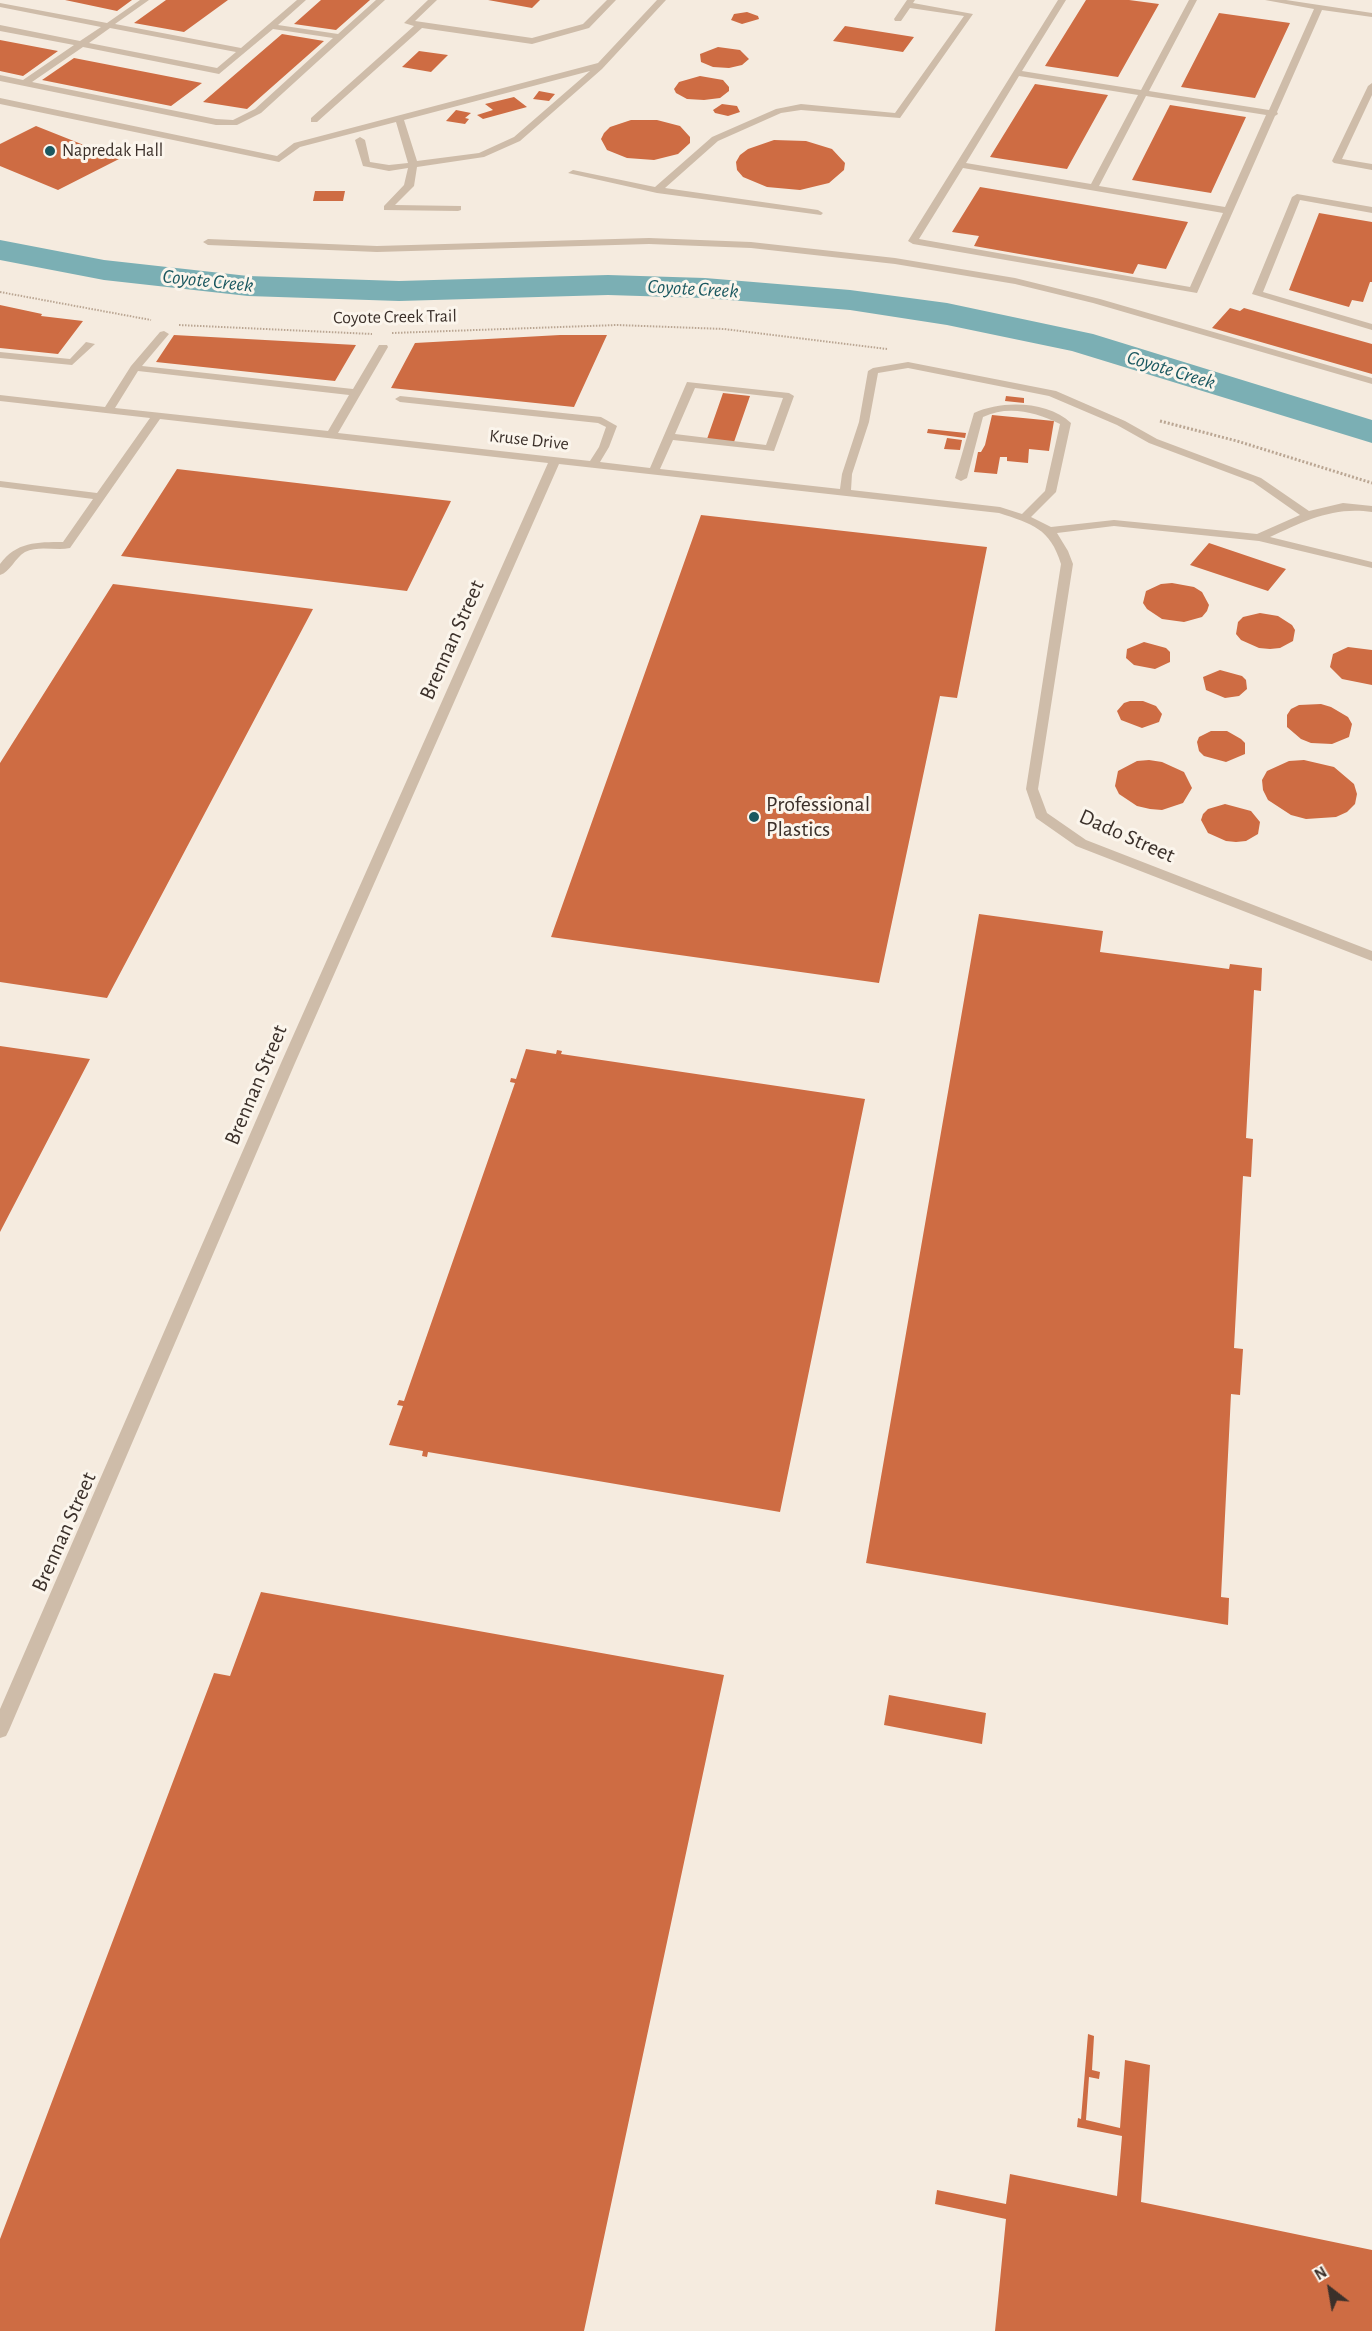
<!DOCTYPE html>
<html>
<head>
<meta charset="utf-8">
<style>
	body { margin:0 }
	#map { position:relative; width:1372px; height:2331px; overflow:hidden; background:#f5ebdf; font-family:"Alegreya Sans",sans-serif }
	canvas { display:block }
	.north { position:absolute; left:1300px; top:2259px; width:60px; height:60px; -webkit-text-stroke:4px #fbf5ec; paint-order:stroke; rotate:329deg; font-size:16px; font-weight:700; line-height:24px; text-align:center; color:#3b302a }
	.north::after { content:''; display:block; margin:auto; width:21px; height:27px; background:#3b302a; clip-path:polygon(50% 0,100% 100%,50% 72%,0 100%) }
</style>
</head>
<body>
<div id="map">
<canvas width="1372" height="2331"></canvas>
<div class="north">N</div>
</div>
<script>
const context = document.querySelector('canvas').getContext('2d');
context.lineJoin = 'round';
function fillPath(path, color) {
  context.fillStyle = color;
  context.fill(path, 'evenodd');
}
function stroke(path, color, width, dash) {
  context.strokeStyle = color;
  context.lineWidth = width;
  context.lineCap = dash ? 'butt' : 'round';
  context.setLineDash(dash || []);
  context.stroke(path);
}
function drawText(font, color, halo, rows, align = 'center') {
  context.font = font + ' "Alegreya Sans",sans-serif';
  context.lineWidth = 6;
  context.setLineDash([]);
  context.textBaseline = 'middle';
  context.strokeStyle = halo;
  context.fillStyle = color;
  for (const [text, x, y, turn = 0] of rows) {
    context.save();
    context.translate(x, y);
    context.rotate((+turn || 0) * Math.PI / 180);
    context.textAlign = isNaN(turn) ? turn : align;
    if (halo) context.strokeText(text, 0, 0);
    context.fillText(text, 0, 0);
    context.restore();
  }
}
const river = new Path2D(`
	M 0,240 L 104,260 L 248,276 L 399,281 L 608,275 L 705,278 L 850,290 L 947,303 L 1093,334 L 1372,420 L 1372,443 L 1072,351 L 947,325 L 850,310 L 705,298 L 608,295 L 399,301 L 248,296 L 104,280 L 0,260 Z`);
const building = new Path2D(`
	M 65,0 L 132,0 L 117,11 Z
	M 166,0 L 228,0 L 184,32 L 134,23 Z
	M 321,0 L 370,0 L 336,30 L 294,24 Z
	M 488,0 L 540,0 L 532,8 Z
	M 1086,0 L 1129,0 L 1159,4 L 1118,77 L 1045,66 Z
	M 747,12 L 758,16 L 759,19 L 742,24 L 731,20 L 734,14 Z
	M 1219,13 L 1290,23 L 1255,98 L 1181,87 Z
	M 845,26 L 914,37 L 903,52 L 833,41 Z
	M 282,34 L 324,41 L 247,109 L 203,102 Z
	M 0,40 L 58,51 L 23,76 L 0,71 Z
	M 718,47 L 740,50 L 749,59 L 742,65 L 729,68 L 713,67 L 701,62 L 700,54 Z
	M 419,51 L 448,55 L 431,72 L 402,67 Z
	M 74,58 L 202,83 L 171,106 L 42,80 Z
	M 700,76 L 723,80 L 729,87 L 729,91 L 720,98 L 704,100 L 687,99 L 676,93 L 674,89 L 679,82 Z
	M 1035,84 L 1108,95 L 1067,169 L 990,157 Z
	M 539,91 L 555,94 L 549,101 L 533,99 Z
	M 514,97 L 527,107 L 483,119 L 477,115 L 493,110 L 485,104 Z
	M 722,104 L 737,106 L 740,112 L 728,116 L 715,113 L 713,110 Z
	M 1170,105 L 1246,117 L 1211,193 L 1132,180 Z
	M 456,110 L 471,113 L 465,118 L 469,119 L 465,124 L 446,121 Z
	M 631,120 L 657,120 L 680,126 L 690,137 L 690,143 L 678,154 L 654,160 L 627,158 L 607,150 L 601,139 L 604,133 L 610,127 Z
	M 36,126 L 119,159 L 58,190 L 0,166 L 0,144 Z
	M 774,140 L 806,141 L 832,149 L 845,163 L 844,170 L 829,183 L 800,190 L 767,187 L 743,177 L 737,170 L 736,162 L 740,155 L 748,149 Z
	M 980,187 L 1188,222 L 1166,269 L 1138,264 L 1133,274 L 974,246 L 979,236 L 952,232 Z
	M 315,191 L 345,191 L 343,201 L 313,201 Z
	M 1319,213 L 1372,222 L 1372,282 L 1370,282 L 1363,302 L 1352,300 L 1349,307 L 1289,290 Z
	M 0,305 L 42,314 L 41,316 L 83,321 L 58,354 L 0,348 Z
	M 1230,308 L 1240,311 L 1244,308 L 1372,344 L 1372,374 L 1212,328 Z
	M 174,335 L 356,345 L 335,381 L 156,362 Z
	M 560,335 L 607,335 L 574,407 L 391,388 L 415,343 Z
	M 723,393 L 750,396 L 734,442 L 707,439 Z
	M 1006,396 L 1024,398 L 1024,403 L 1005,401 Z
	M 992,415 L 1054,421 L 1049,451 L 1029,449 L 1028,463 L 1007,461 L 1007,457 L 1000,457 L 997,474 L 974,472 L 978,452 L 981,452 L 985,445 Z
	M 928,429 L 966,433 L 965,438 L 927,433 Z
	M 947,438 L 962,440 L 960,450 L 944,449 Z
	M 177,469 L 451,501 L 407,591 L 121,556 Z
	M 701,515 L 987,547 L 957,698 L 940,696 L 879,983 L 551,937 Z
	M 1209,543 L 1286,569 L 1268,591 L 1190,565 Z
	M 1172,583 L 1194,587 L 1202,592 L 1209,605 L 1207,611 L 1202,617 L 1184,622 L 1162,619 L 1147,609 L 1143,603 L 1146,591 L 1161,584 Z
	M 113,584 L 313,609 L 107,998 L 0,982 L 0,763 Z
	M 1260,613 L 1278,616 L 1292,625 L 1295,630 L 1293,641 L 1280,648 L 1270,649 L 1259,648 L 1241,640 L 1236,634 L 1238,622 L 1243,617 Z
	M 1144,642 L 1166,648 L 1170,652 L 1170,662 L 1155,669 L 1134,665 L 1126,658 L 1127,649 Z
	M 1348,647 L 1372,650 L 1372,685 L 1342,679 L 1330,667 L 1333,654 Z
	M 1220,670 L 1242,676 L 1246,680 L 1247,689 L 1239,696 L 1225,698 L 1206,690 L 1203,677 Z
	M 1130,701 L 1143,701 L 1156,706 L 1162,714 L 1159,722 L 1142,728 L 1121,720 L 1117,711 L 1124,703 Z
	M 1321,704 L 1331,707 L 1348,717 L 1352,724 L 1349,737 L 1332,744 L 1311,743 L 1301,739 L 1287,727 L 1287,715 L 1291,709 L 1299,705 Z
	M 1211,731 L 1227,731 L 1241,739 L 1245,743 L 1245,754 L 1226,762 L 1204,756 L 1199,751 L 1197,742 L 1199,737 Z
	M 1149,760 L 1162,762 L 1184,772 L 1192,788 L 1183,803 L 1162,810 L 1150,809 L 1137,806 L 1119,794 L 1115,786 L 1118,771 L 1137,761 Z
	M 1304,760 L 1334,767 L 1354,784 L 1357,794 L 1355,804 L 1347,812 L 1336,817 L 1306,819 L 1291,815 L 1268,800 L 1263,790 L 1262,780 L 1267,771 L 1289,761 Z
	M 1225,804 L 1251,811 L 1260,822 L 1258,834 L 1246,841 L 1236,842 L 1226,841 L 1208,833 L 1201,820 L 1203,814 L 1208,809 Z
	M 979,914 L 1103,931 L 1100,952 L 1229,969 L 1230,964 L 1262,968 L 1261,991 L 1254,990 L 1246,1138 L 1253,1139 L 1251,1177 L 1243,1176 L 1234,1348 L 1243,1349 L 1240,1395 L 1231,1394 L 1221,1597 L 1229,1598 L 1228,1625 L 866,1563 Z
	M 0,1046 L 90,1059 L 0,1232 Z
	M 526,1049 L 556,1054 L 557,1050 L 562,1051 L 561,1054 L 865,1099 L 780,1512 L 428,1452 L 427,1457 L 422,1456 L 423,1451 L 389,1445 L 403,1406 L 397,1405 L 399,1400 L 404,1401 L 515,1083 L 510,1082 L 511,1078 L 516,1079 Z
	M 261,1592 L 724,1675 L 584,2331 L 0,2331 L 0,2239 L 214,1673 L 230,1676 Z
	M 889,1695 L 986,1713 L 982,1744 L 884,1725 Z
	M 1088,2034 L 1094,2036 L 1092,2070 L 1100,2072 L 1099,2079 L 1089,2077 L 1086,2120 L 1120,2128 L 1125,2060 L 1150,2065 L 1141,2202 L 1372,2250 L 1372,2331 L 995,2331 L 1006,2219 L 935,2204 L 937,2190 L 1006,2204 L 1010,2174 L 1117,2196 L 1122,2136 L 1077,2127 L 1078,2118 L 1081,2119 Z`);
const pathFar1 = new Path2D(`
	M 0,292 L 151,320
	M 179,325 L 372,334
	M 392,333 L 617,325 L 724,329 L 887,349`);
const path = new Path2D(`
	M 1160,421 L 1237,441 L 1372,483`);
const minor = new Path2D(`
	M 140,0 L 149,0 L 115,24 L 241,48 L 297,0 L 306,0 L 278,25 L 338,34 L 376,0 L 385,0 L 261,113 L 237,125 L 216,125 L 0,81 L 0,75 L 23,80 L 74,45 L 0,31 L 0,25 L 80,41 L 101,27 L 0,7 L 0,3 L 107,23 ZM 110,28 L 236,52 L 217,68 L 89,43 ZM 273,29 L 333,38 L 255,109 L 233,120 L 216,119 L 32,82 L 83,47 L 219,74 Z
	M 428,0 L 437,0 L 415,21 L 532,38 L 583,24 L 607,0 L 616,0 L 589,28 L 532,44 L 422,28 L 317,122 L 311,122 L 311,118 L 414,26 L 404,23 Z
	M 657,0 L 666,0 L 602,69 L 520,141 L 484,157 L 417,167 L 414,186 L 395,205 L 461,206 L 461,210 L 458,211 L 384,210 L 384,206 L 404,185 L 408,168 L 389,171 L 363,166 L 355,140 L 360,137 L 365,140 L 370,162 L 389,165 L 408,163 L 396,122 L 300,147 L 279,162 L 0,104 L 0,98 L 277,156 L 294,143 L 598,63 ZM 590,71 L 514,137 L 479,153 L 417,161 L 404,120 Z
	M 907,0 L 915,0 L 913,3 L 973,14 L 900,118 L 801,110 L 781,113 L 718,141 L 665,188 L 818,210 L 823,213 L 821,215 L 657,193 L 568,173 L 573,170 L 655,187 L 712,137 L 776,109 L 801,104 L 895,113 L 964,16 L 910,8 L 901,21 L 895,21 L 894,19 Z
	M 1058,0 L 1066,0 L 1022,71 L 1141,90 L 1189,0 L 1197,0 L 1149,91 L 1269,110 L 1314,9 L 1265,0 L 1286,0 L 1372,13 L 1372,17 L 1322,10 L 1277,112 L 1278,114 L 1275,116 L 1197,293 L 913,244 L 908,241 ZM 1019,76 L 1138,95 L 1091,184 L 966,163 ZM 1146,96 L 1266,115 L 1225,207 L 1099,186 ZM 963,168 L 1223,213 L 1190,287 L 919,239 Z
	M 1372,83 L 1372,95 L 1342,159 L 1372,164 L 1372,170 L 1334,163 L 1332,161 L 1368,86 Z
	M 1297,194 L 1372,207 L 1372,213 L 1300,200 L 1263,292 L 1372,324 L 1372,330 L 1252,294 L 1292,197 Z
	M 649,238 L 751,242 L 895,258 L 1015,278 L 1100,299 L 1372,378 L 1372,384 L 1093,303 L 1015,284 L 895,264 L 751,248 L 649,244 L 377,252 L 208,245 L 203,242 L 208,239 L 377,246 Z
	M 164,331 L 169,334 L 142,366 L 353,389 L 379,345 L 387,345 L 388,347 L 338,433 L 590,461 L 599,447 L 606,427 L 598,423 L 400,402 L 395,399 L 400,396 L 601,417 L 617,426 L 609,447 L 600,462 L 650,468 L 687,382 L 789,393 L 794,396 L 774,451 L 673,440 L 660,469 L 840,489 L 842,474 L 859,422 L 868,371 L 873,368 L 908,362 L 1056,391 L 1125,421 L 1157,439 L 1261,478 L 1309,511 L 1343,503 L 1372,506 L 1372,512 C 1334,506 1304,521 1270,537 L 1372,562 L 1372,568 L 1259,541 L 1114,526 L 1057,533 L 1068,551 L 1073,564 L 1038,789 L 1047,813 L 1086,840 L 1372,951 L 1372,961 L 1076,846 L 1036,818 L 1026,789 L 1061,564 C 1050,528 1032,524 999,513 L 559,464 L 295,1063 L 9,1730 L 6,1736 L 0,1738 L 0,1709 L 281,1063 L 548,463 L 160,419 L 70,548 C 56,551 39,545 25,552 C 15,558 10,572 0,575 L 0,564 C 16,542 37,542 63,542 L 93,499 L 0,487 L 0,481 L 97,493 L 150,418 L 0,401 L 0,395 L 105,407 L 131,366 L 160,332 ZM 908,368 L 1049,396 L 1117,425 L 1149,443 L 1253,482 L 1300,515 L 1257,534 L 1114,520 L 1051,527 L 1031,517 L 1056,492 L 1071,423 C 1048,401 1002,400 974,413 L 955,478 L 961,481 L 967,478 L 983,417 C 1008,405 1036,412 1060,424 L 1045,491 L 1022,514 L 1000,507 L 851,490 L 852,474 L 869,422 L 878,373 ZM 138,371 L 349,395 L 328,431 L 115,408 ZM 695,388 L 783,398 L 766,445 L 675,434 Z
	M 86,342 L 95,344 L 72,365 L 0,358 L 0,352 L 70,359 Z`);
const markers = [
	[50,151,6,"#1b5860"],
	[754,817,6,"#1b5860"]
];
const farPoinames = [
	["Napredak Hall",62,151]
];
const farStreetnames = [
	["Coyote Creek Trail",395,317,-1],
	["Kruse Drive",529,440,6]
];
const farWaternames = [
	["Coyote Creek",208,281,6],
	["Coyote Creek",693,289,3],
	["Coyote Creek",1171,370,17]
];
const streetNames = [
	["Brennan Street",452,640,-66],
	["Dado Street",1127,836,24],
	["Brennan Street",256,1085,-67],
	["Brennan Street",64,1532,-66]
];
const poiNames = [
	["Professional",766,804],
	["Plastics",766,829]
];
fillPath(river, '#7bafb4');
fillPath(building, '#ce6c43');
stroke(pathFar1, '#baa693', 2, [1.5, 1.5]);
stroke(path, '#baa693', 3, [2, 2]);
fillPath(minor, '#cebca9');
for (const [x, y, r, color] of markers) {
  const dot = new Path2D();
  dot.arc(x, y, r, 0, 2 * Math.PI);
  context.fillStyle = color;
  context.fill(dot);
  stroke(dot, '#fbf5ec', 2);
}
drawText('18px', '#3b302a', '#fbf5ec', farPoinames, 'left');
drawText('18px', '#3b302a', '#fbf5ec', farStreetnames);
drawText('italic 20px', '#1b5860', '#fbf5ec', farWaternames);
drawText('22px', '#3b302a', '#fbf5ec', streetNames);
drawText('22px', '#3b302a', '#fbf5ec', poiNames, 'left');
</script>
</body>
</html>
